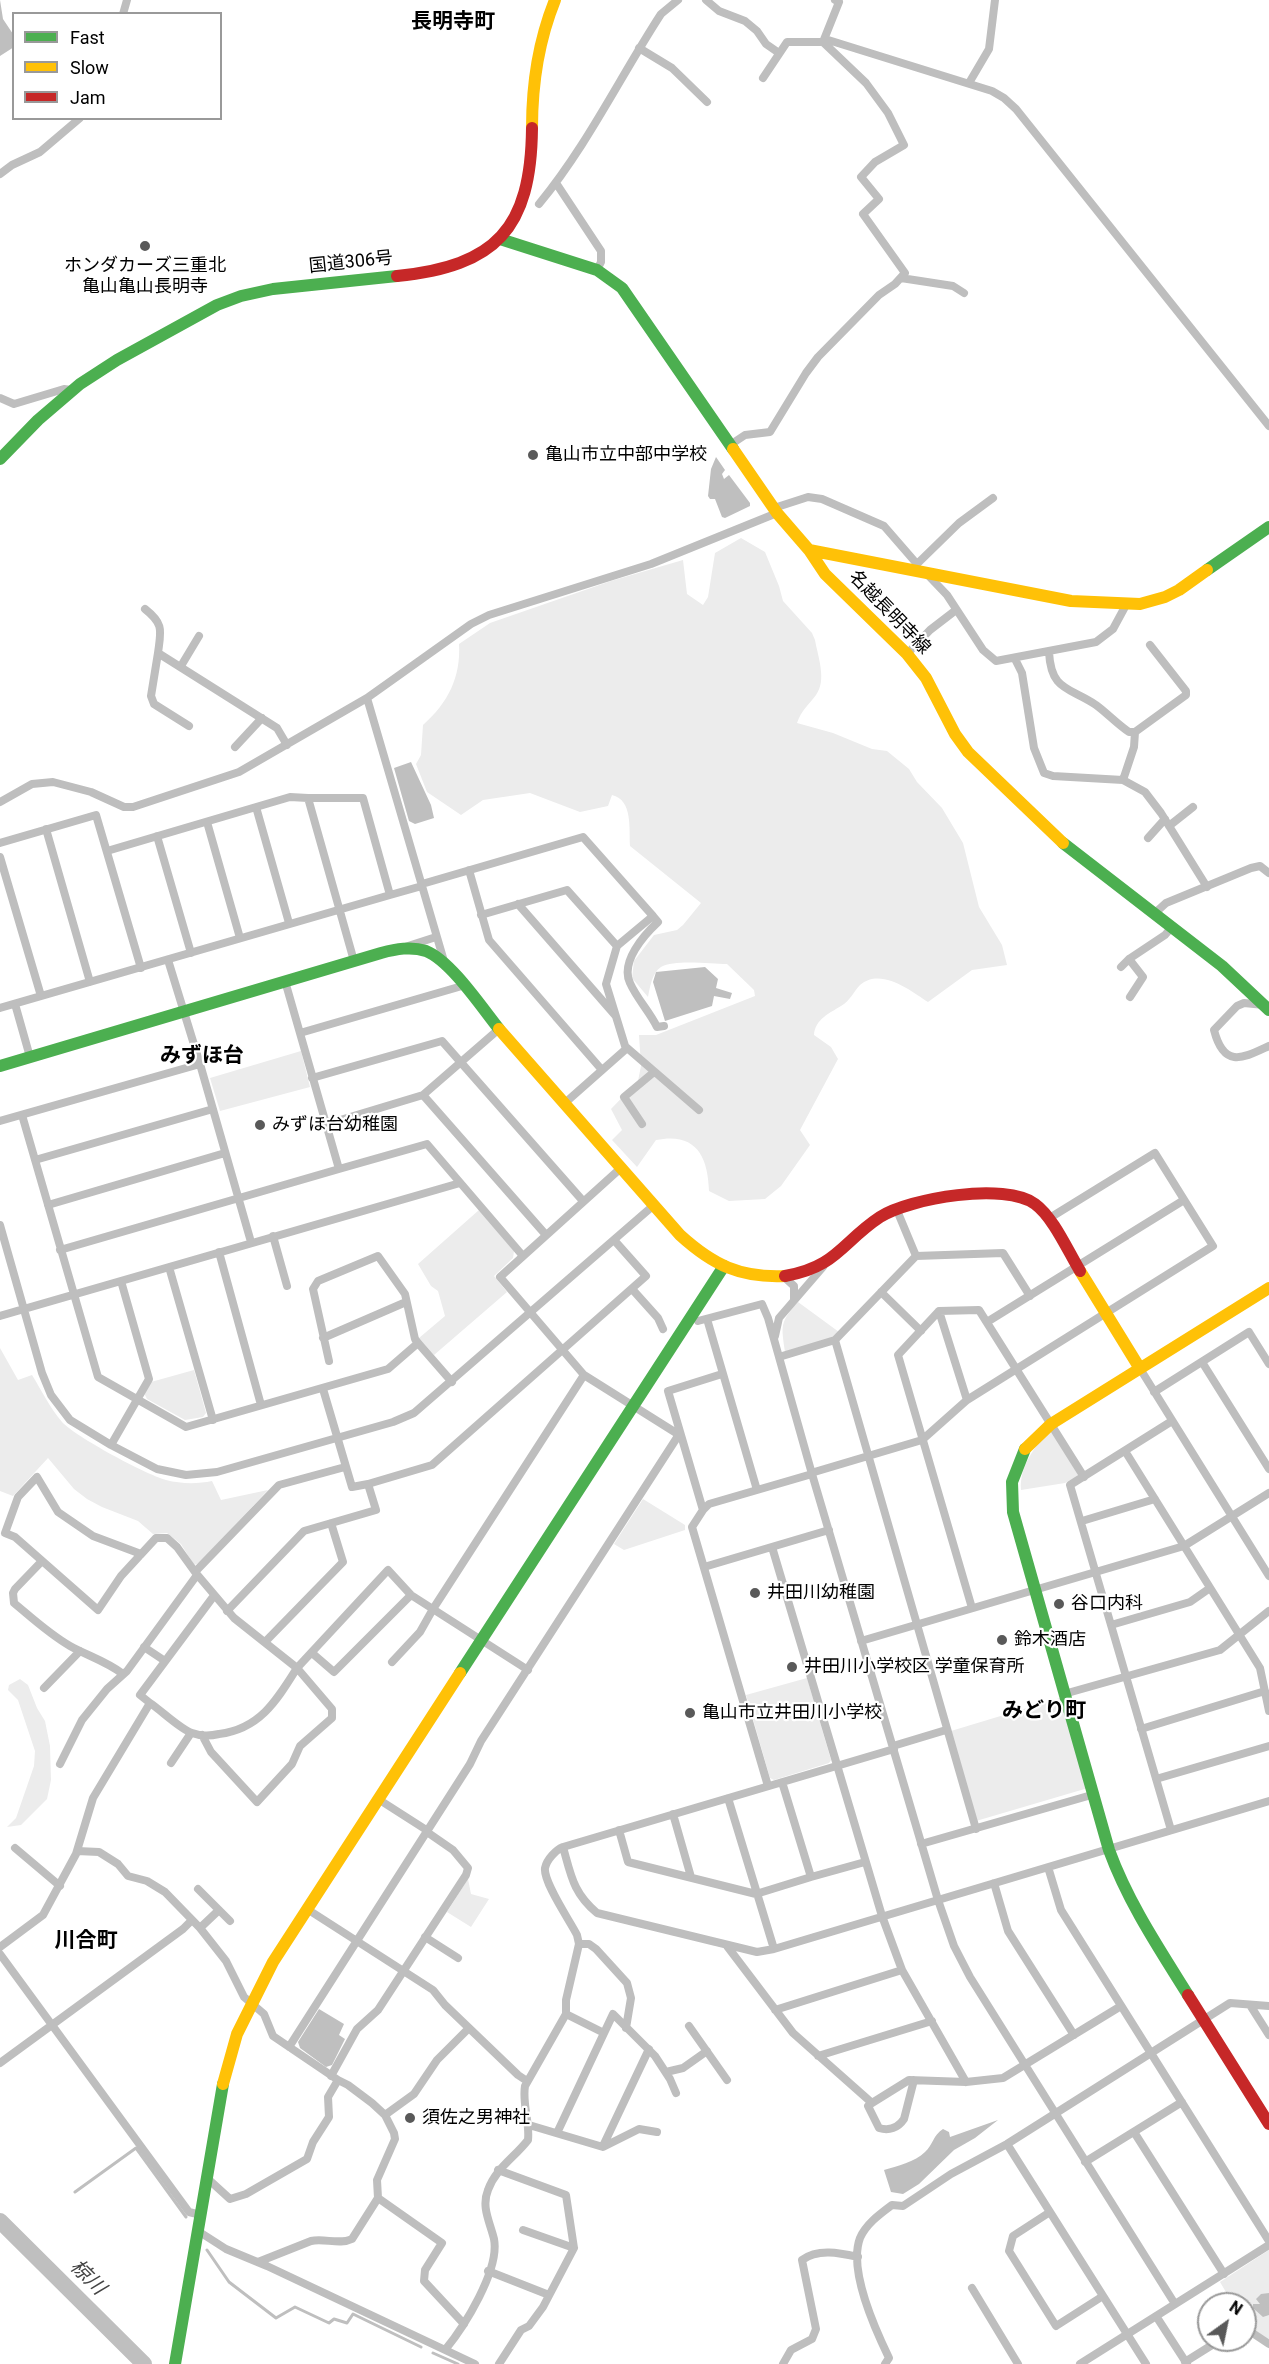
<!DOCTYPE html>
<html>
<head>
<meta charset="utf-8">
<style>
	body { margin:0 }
	#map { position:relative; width:1269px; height:2364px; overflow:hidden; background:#fff; font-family:Roboto,sans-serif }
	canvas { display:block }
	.legend { position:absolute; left:12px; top:12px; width:210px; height:108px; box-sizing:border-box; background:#fff; border:2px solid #999; margin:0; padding:8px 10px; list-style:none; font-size:18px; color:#000 }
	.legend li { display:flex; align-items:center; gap:12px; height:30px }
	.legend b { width:30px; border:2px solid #999 }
	.north { position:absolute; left:1197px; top:2292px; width:60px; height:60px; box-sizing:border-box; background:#fff; border:2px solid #999; border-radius:50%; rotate:33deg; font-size:16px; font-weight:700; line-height:24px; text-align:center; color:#000 }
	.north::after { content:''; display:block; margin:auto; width:21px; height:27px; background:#595959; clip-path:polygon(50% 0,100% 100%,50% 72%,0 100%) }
</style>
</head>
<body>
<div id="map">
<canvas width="1269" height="2364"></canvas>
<ul class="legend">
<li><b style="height:8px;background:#4caf50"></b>Fast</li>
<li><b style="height:8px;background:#ffc107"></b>Slow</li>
<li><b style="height:8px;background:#c62828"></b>Jam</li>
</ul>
<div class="north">N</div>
</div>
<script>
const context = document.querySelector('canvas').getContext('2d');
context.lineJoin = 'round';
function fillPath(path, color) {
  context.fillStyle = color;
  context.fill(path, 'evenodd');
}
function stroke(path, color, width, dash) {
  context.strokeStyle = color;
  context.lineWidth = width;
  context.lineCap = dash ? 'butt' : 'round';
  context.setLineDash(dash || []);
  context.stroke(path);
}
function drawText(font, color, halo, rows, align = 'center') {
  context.font = font + ' Roboto,"Noto Sans JP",sans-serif';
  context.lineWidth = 4.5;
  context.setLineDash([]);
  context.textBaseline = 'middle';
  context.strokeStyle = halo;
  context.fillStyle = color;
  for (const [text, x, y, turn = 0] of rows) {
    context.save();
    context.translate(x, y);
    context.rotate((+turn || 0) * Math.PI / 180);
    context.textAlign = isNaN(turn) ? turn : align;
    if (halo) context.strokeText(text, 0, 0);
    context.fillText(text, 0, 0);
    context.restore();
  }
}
const green = new Path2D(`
	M 741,538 L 765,552 L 779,586 L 783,601 L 812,633 L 815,640 C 818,657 827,680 816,695 C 808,706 802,709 797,723 L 833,733 L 872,749 L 887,751 L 909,769 L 917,782 L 942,808 L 963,843 L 979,907 L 1002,945 L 1007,965 L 972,970 L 928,1002 C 911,991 881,967 860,985 C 853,992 851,1000 841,1006 C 830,1013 815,1019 814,1035 L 831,1047 L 838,1059 L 800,1130 L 810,1145 L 781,1186 L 765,1199 L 729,1201 L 709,1191 C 708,1155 695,1132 656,1140 L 637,1167 L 612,1140 L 622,1130 L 611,1109 L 638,1081 L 641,1066 L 639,1035 L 656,1035 L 755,996 L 754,990 L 727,964 C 711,964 675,959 661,967 C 652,973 650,987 648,997 L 632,978 L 634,961 L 654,935 L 677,930 L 683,925 L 701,903 L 630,846 C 629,829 633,800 612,795 L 608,806 L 580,812 L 530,793 L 483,800 L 461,815 L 427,792 L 416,764 L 421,755 L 423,725 C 448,703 461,677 459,644 L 490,623 L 611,581 L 683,560 L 687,594 L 703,605 L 708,597 L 715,553 Z
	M 301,1051 L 310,1087 L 220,1111 L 210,1078 Z
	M 479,1210 L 514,1251 L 513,1258 L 494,1276 L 507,1292 L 434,1355 L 419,1338 L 445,1316 L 438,1291 L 431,1286 L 418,1264 Z
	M 798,1302 L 839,1332 L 833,1338 L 785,1352 C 781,1325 780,1322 798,1302 Z
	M 0,1348 L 18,1380 L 32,1375 C 42,1391 50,1408 62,1422 C 76,1437 145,1474 166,1480 C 181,1484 198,1484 212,1481 L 221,1500 L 268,1490 L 199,1563 L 194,1565 L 181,1544 L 167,1533 L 153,1534 L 138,1521 L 102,1507 L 87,1499 L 74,1489 L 48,1458 L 13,1496 L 0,1491 Z
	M 194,1370 L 206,1413 L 203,1417 L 185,1420 L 147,1399 L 144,1393 L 151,1382 Z
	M 1051,1431 L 1077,1471 L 1078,1476 L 1065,1483 L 1021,1490 C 1019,1468 1035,1444 1051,1431 Z
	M 643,1499 L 685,1525 L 685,1530 L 624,1550 L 614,1544 Z
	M 807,1678 L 831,1760 L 829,1763 L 774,1780 L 770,1778 L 746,1695 Z
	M 20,1679 L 28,1685 L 37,1708 L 45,1721 L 50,1746 L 51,1780 L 47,1799 L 21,1825 L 7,1827 L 16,1818 L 34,1766 L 35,1751 L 18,1700 L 8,1690 L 9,1685 Z
	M 1060,1698 L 1088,1788 L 976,1821 L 951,1731 Z
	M 468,1879 L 471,1894 L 489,1899 L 471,1927 L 447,1912 Z
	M 1269,2250 L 1269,2340 L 1245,2323 L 1245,2304 L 1233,2304 L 1220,2282 Z`);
const water = new Path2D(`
	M 0,0 L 3,19 L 13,34 L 14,47 L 0,56 Z
	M 716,457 L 725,470 L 722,474 L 724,479 L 729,475 L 750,503 L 750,506 L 725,518 L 722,517 L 715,499 L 710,499 L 708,496 L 711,469 Z
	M 411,762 L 431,805 L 434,818 L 415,824 L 409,821 L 394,768 Z
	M 705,967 L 718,979 L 716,988 L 732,993 L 730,999 L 714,996 L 712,1006 L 665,1021 L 653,982 L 656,972 Z
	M 319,2009 L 344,2024 L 339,2035 L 345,2039 L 332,2065 L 326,2067 L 300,2048 L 298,2042 Z
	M 998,2120 L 975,2138 L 954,2150 L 919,2184 L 903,2194 L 891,2192 L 884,2170 C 897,2166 915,2162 925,2152 C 933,2145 933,2135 943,2129 L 949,2132 L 950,2137 Z
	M 1269,2293 L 1269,2315 L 1263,2317 L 1253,2308 L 1253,2304 L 1260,2304 L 1256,2299 L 1261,2294 Z`);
const stream = new Path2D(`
	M 75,2192 L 136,2148 L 186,2217
	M 207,2250 L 229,2282 L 276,2318 L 295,2307 L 329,2323 L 334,2319 L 347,2323 L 353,2314 L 421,2347
	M 433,2353 L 458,2364`);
const river = new Path2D(`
	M 0,2221 L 144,2364`);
const street = new Path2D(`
	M 706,0 L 719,11 L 745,21 L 757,31 L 766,44 L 779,53
	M 123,14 L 127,0
	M 825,39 L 992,91 L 1004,98 L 1016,109 L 1269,426
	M 639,48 L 672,68 L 707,102
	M 763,78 L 787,42 L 823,42
	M 969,83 L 989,49 L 995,0
	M 0,174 L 12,165 L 40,152 L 80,118
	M 556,183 L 601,251 L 601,262 L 597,270
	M 539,204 C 587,146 620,77 661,14 L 678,0
	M 901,278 L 953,286 L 964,293
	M 0,398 L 14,404 L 64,389 L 71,390
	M 730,445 L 745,435 L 770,432 L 806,373 L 818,357 L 879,295 L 895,284 L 905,273 L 863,214 L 879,199 L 861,177 L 875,162 L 904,145 L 888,113 L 866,83 L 823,42 L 839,2 L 835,0
	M 774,508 L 808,497 L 822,499 L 884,526 L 917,564 L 916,571
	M 917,564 L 959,523 L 993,498
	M 926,573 L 947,595 L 983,650 L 996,661 L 1096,642 L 1113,629 L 1126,605
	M 145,609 C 164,624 161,630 158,653 L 277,728 L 287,745
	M 1049,652 C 1051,691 1069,687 1096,705 C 1107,713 1117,724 1129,732 L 1135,732
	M 158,653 L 151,696 L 154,704 L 189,726
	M 907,654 L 930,630 L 956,610
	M 1015,659 L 1022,673 L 1034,748 L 1044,773 L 1053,776 L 1123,780 L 1145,792 L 1161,813 L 1207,887
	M 181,666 L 199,636
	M 235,747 L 262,718
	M 1123,780 L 1134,747 L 1135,732 L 1186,695 L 1186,691 L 1150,645
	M 0,802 L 32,784 L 53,782 L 91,792 L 124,807 L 133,807 L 239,772 L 367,698
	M 256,807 L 289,923
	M 207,822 L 240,938
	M 1169,826 L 1193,807
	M 46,829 L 90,982
	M 157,836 L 191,953
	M 1148,838 L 1165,819
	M 0,843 L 96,815 L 141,968
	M 107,851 L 290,797 L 308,798 L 354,961
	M 0,857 L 41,996
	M 469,870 L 489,940 L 602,1070
	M 422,884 L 583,837 L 653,916 L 617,946 L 606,984 L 626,1049 L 566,1102
	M 390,895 L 422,886
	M 518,904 L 615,1015
	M 1155,913 L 1166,903 L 1251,868 L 1260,866 L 1269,873
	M 481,915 L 567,890 L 617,946
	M 653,916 L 658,922 C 644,935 620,962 630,983 C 637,999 650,1012 657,1027 L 664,1026
	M 405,947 L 436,937
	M 168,960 L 200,1064 L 251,1242
	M 444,961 L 367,698 L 471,624 L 489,615 L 651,564 L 777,513
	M 1121,967 L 1129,959
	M 285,981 L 339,1169 L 427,1144 L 523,1256
	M 1130,997 L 1143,977 L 1129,959 L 1165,935 L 1171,928
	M 15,1004 L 30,1057
	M 1264,1005 L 1244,1003 L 1237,1006 L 1214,1030 C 1224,1069 1243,1058 1269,1046
	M 0,1008 L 390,895 L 363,798 L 308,798
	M 300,1033 L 462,986
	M 626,1047 L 699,1110
	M 312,1078 L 442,1041 L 583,1201
	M 423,1095 L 546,1235
	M 22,1115 L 98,1377 L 186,1427 L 388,1369 L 418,1343 L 452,1382
	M 0,1121 L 200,1064
	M 327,1124 L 423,1095 L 499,1029
	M 642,1124 L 624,1097 L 654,1072
	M 35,1160 L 213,1109
	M 622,1167 L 500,1277 L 584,1375 L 681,1436
	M 48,1205 L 225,1153
	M 896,1208 L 916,1256
	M 0,1225 L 42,1373 L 51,1395 L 70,1420 L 111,1445 L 157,1469 L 186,1475 L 217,1472 L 393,1422 L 414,1413 L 654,1205
	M 273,1236 L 287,1286
	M 60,1250 L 339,1169
	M 219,1252 L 261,1405
	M 169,1267 L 213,1420
	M 783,1276 L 794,1286 L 794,1300
	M 632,1289 L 658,1318 L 663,1329
	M 881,1292 L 921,1331
	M 939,1311 L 967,1400
	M 0,1316 L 460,1183
	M 707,1319 L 757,1490
	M 698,1321 L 762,1304 L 768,1318 L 812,1474 L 938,1900 L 954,1946 L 970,1977 L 1175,2304
	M 987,1322 L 1184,1200
	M 775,1336 L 779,1318 L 823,1267
	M 323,1338 L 406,1302
	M 835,1340 L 976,1829
	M 779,1357 L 835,1340 L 916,1256 L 1003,1253 L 1030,1296
	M 329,1361 L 313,1289 L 318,1281 L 378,1256 L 405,1294 L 415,1339 L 418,1343
	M 1202,1362 L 1269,1469
	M 1139,1367 L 1269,1576
	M 722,1374 L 668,1391 L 703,1510 L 692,1527 L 768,1786
	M 1154,1392 L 1249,1332 L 1269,1364
	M 111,1445 L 149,1379 L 121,1281
	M 1125,1451 L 1260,1668 L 1269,1711
	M 345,1467 L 279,1485 L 195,1572 L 234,1618 L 297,1668 L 388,1570 L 411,1595 L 528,1670
	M 811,1473 L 922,1440 L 967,1400 L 1213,1246 L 1155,1153 L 1048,1219
	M 368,1484 L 432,1465 L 646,1276 L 614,1240
	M 703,1510 L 709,1504 L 812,1474
	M 1082,1521 L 1155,1499
	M 772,1547 L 882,1916 L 902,1970 L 966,2082
	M 141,1554 L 93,1536 L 58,1512 L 37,1477 L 18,1497 L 5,1533 L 15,1537 L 98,1610 L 121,1576 L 156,1538 L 167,1538 L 177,1547 L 195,1572
	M 42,1561 L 15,1589 L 13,1593 L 14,1603 C 32,1618 49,1634 70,1646 C 88,1656 106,1661 123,1674
	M 704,1567 L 829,1530
	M 972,1608 L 898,1355 L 939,1311 L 979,1310 L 1084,1477
	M 227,1611 L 304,1531 L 376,1510 L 368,1484 L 352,1487 L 323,1389
	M 1111,1625 L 1190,1602 L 1210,1588
	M 861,1641 L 1184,1546 L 1269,1493
	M 265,1642 L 343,1562 L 331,1523
	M 144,1647 L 165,1661
	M 312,1653 L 334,1672 L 411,1595
	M 392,1662 L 420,1632 L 433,1609 L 584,1375
	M 44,1688 L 80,1651
	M 1064,1694 L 1220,1650 L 1269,1611
	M 150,1703 C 162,1711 180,1729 192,1733 C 200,1736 211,1736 219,1734 C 260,1729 277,1700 297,1668 L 332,1709 L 332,1718 L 300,1746 L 292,1764 L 257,1802 L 211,1752 L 202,1735
	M 1141,1729 L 1265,1691
	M 893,1746 L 946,1730
	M 171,1763 L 191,1733
	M 60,1764 L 82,1720 L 107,1689 L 127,1671 L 197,1575
	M 1156,1779 L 1269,1746
	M 782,1782 L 811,1877 L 865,1862
	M 728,1798 L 774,1949
	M 378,1799 L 428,1831
	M 673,1814 L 691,1877
	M 619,1830 L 628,1862 L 756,1894 L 811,1877
	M 1171,1830 L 1070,1485 L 1172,1421
	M 921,1844 L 1095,1794
	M 563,1847 C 571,1875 573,1893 597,1913 L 757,1952 L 774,1949 L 1269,1801
	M 15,1848 L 60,1886
	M 77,1851 L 99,1852 L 118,1864 L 128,1876 L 147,1881 L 165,1892 L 200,1928 L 226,1961 L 244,1997 L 264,2014 L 273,2036 L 338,2080 L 348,2085 L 372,2103 L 385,2115 L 394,2133 L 395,2139 L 377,2180 L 378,2198 L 352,2239 C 340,2245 324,2238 311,2241 L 258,2262
	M 1048,1867 L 1061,1910 L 1269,2241
	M 994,1883 L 1008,1931 L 1074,2035
	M 198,1889 L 230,1921
	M 307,1909 L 433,1990 L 445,2005 L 518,2075 L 527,2081
	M 200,1928 L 219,1910
	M 425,1937 L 458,1958
	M 579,1944 L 589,1944 L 596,1949 L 627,1983 L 631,1998 L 626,2028
	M 727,1946 L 793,2033 L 872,2103 L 909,2080 L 966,2082 L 1003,2078 L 1121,2006
	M 0,1947 L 43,1915 L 76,1854 L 93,1798 L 150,1703 L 140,1695 L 213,1597
	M 0,1954 L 189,2212 L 201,2215
	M 1250,2005 L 1269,2035
	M 775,2010 L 902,1970
	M 566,2014 L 604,2033
	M 689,2026 L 727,2080
	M 289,2047 L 470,1764 L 481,1741 L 678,1436
	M 818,2056 L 932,2021
	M 0,2063 L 183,1929 L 192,1920
	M 666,2072 L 683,2068 L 707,2051
	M 331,2076 L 357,2029 L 378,2010 L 466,1875 L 468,1868 L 453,1850 L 427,1832
	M 872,2103 L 868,2106 L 879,2128 C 889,2131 898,2128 904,2119 L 914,2080
	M 385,2115 L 414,2094 L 437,2060 L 469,2028
	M 529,2125 L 603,2147 L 639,2129 L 657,2132
	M 1134,2132 L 1224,2274
	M 557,2133 L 613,2014 L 655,2056 L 670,2079 L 676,2093
	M 1007,2144 L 1146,2364
	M 603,2146 L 649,2049
	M 1085,2162 L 1182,2102
	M 498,2170 L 566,2195 L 574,2248 L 543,2307 L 529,2326 L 521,2330 L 499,2364
	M 207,2178 L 230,2199 L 246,2194 L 307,2159 L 313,2142 L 329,2117 L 328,2097 L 338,2080
	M 378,2198 L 442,2243 L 425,2270 L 424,2281 L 464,2324
	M 1050,2212 L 1013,2236 L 1009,2251 L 1056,2326 L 1103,2296
	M 523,2230 L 574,2248
	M 198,2231 L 226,2249 L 267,2266 L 475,2364
	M 488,2271 L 549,2295
	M 972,2288 L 1018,2364
	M 1156,2316 L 1187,2364
	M 1245,2328 L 1269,2344
	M 445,2350 C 464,2327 500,2270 494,2239 C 490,2222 481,2207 488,2190 C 496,2168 514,2158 528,2140 C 530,2122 522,2104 525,2086 L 566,2014 L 566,2000 L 579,1944 L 577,1935 C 570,1921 543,1882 545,1868 C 547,1859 556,1850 563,1847 L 894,1749
	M 1185,2362 L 1220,2340
	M 783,2364 L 791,2350 L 812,2339 L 816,2329 L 802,2260 C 818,2248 840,2253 858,2257
	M 885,2364 L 889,2358 C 875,2329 848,2270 860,2238 C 866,2224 880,2214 892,2205 L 903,2206 L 951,2174 L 1007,2144 L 1230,2003 L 1269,2006
	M 1080,2364 L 1269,2245`);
const fast = new Path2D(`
	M 500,239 L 597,270 L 622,288 L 733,449
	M 0,459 L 38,420 L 80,384 L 117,360 L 217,305 L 241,296 L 273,289 L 397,276
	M 1207,570 L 1269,527
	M 1063,843 L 1222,966 L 1269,1010
	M 0,1066 L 381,953 C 396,949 411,946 426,951 C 451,961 482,1008 499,1029
	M 1025,1449 L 1012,1482 L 1013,1512 L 1109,1850 C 1128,1902 1158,1947 1188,1995
	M 460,1673 L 724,1266
	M 175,2364 L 223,2084`);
const slow = new Path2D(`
	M 532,128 C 532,83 538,42 555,0
	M 733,449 L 777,513 L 809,550 L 825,574 L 907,654 L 926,678 L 955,734 L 968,752 L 1063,843
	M 809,550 L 1071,601 L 1140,604 L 1165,597 L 1179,590 L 1207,570
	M 499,1029 L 680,1235 C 713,1265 740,1278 785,1276
	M 1080,1271 L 1139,1367
	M 1025,1449 L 1051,1424 L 1269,1288
	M 223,2084 L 237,2034 L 273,1962 L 460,1673`);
const jam = new Path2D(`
	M 397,276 C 496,266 531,229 532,128
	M 785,1276 C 837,1267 842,1242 880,1217 C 910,1198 1005,1182 1035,1204 C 1053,1217 1068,1251 1080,1271
	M 1188,1995 L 1269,2124`);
const markers = [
	[145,246,6,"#595959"],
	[533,455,6,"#595959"],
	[260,1125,6,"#595959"],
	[755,1593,6,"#595959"],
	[1059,1604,6,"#595959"],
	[1002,1640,6,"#595959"],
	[792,1667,6,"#595959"],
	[690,1713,6,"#595959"],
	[410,2118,6,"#595959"]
];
const streetNames = [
	["国道306号",351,263,-6],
	["名越長明寺線",889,613,46]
];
const poiNames = [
	["ホンダカーズ三重北",145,266,"center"],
	["亀山亀山長明寺",145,287,"center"],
	["亀山市立中部中学校",545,455],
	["みずほ台幼稚園",272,1125],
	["井田川幼稚園",767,1593],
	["谷口内科",1071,1604],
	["鈴木酒店",1014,1640],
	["井田川小学校区 学童保育所",804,1667],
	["亀山市立井田川小学校",702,1713],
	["須佐之男神社",422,2118]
];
const waterNames = [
	["椋川",87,2278,45]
];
const quarterNames = [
	["長明寺町",453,23],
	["みずほ台",202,1057],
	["みどり町",1044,1712],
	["川合町",86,1942]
];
fillPath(green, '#ececec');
fillPath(water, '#bfbfbf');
stroke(stream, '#bfbfbf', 3);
stroke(river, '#bfbfbf', 16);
stroke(street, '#bebebe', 8);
stroke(fast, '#4caf50', 12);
stroke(slow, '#ffc107', 12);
stroke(jam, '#c62828', 12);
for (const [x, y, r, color] of markers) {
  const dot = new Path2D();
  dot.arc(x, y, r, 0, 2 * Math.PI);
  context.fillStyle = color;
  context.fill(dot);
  stroke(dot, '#fff', 2);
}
drawText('18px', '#000', '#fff', streetNames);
drawText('18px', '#000', '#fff', poiNames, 'left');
drawText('italic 20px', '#444', '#fff', waterNames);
drawText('bold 21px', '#000', '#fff', quarterNames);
</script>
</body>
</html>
